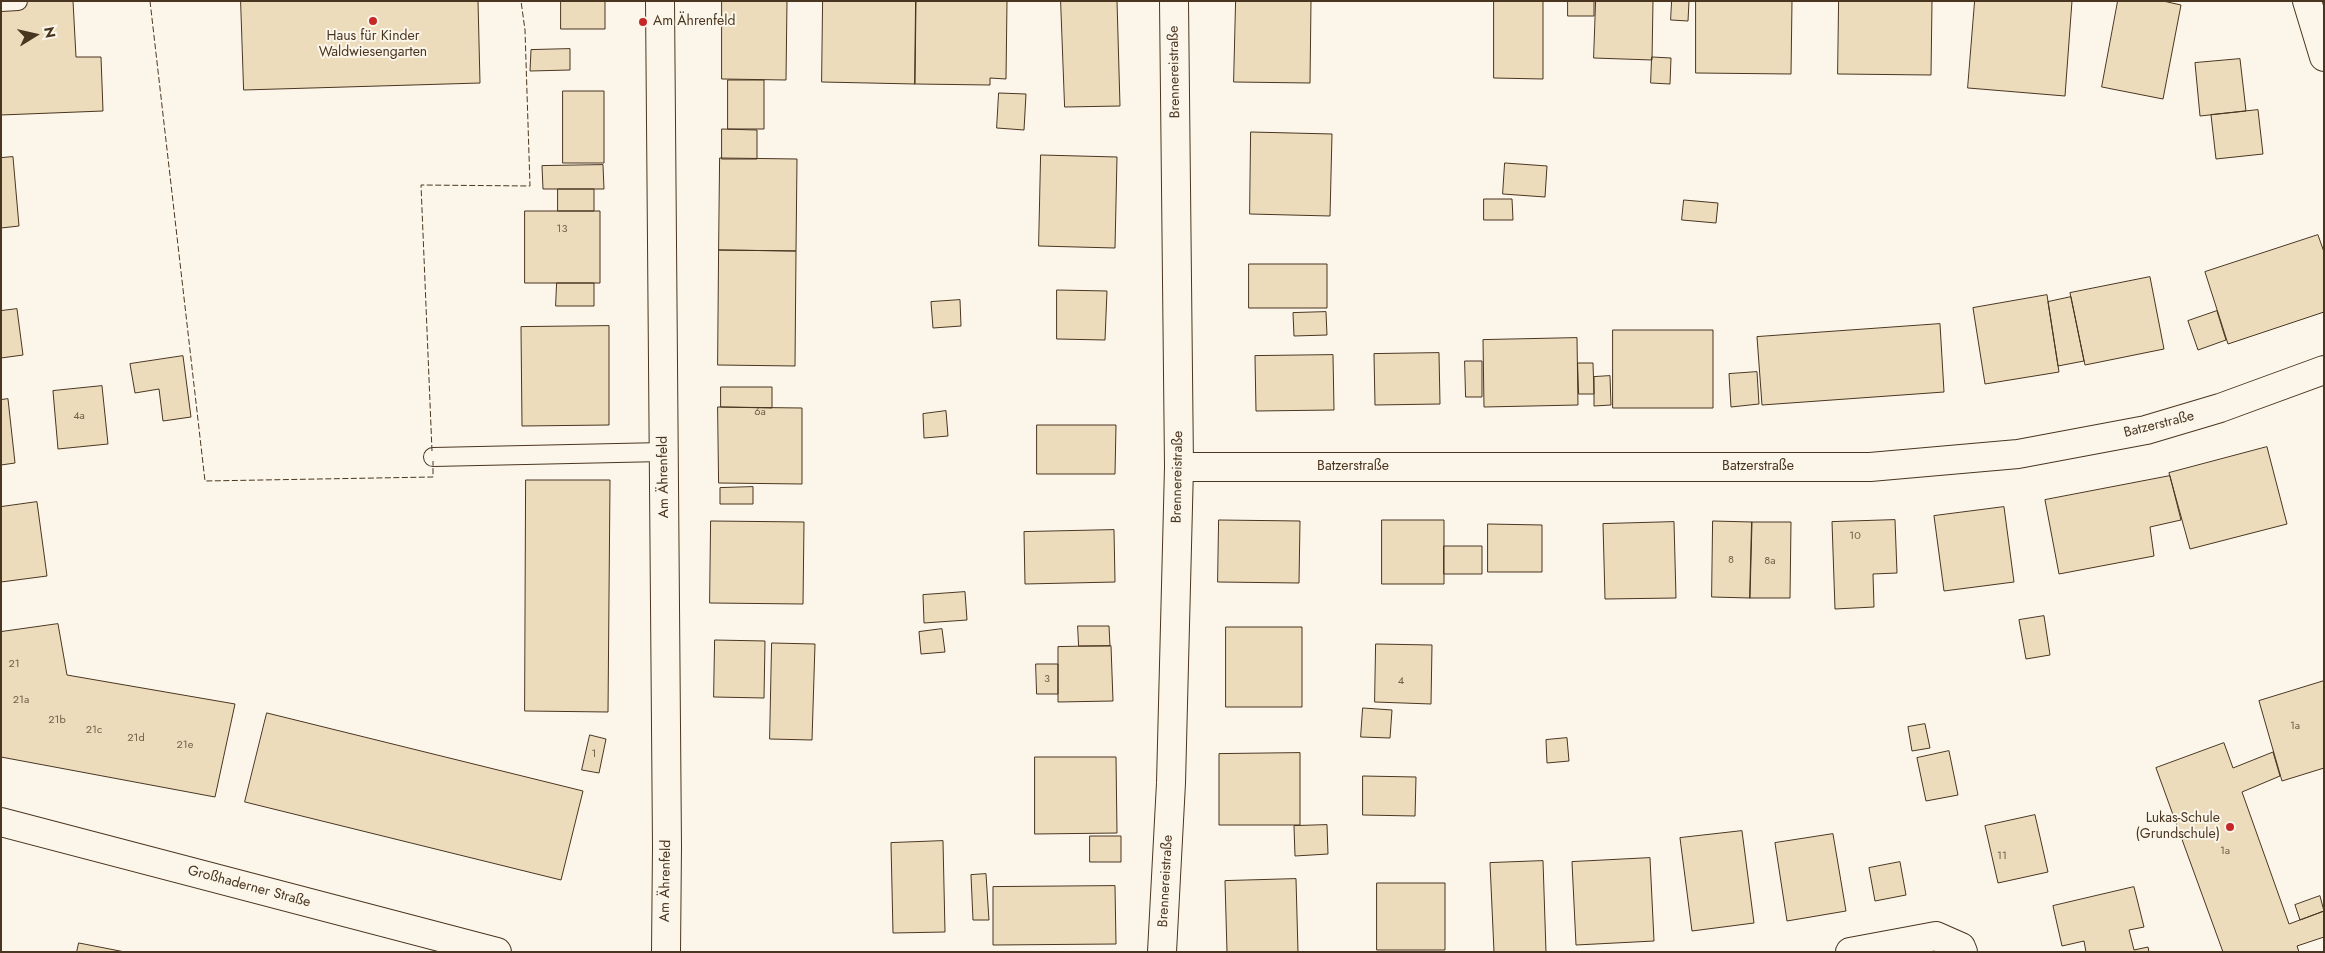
<!DOCTYPE html>
<html>
<head>
<meta charset="utf-8">
<style>
	body { margin:0 }
	#map { position:relative; width:2325px; height:953px; overflow:hidden; background:#fbf6e9; font-family:Jost,sans-serif }
	canvas { display:block }
	.frame { position:absolute; inset:0; border:2px solid #4a3520; pointer-events:none }
	.north { position:absolute; left:10px; top:10px; width:50px; height:50px; -webkit-text-stroke:4px #fbf6e9; paint-order:stroke; rotate:80deg; font-size:14px; font-weight:700; line-height:20px; text-align:center; color:#4a3520 }
	.north::after { content:''; display:block; margin:auto; width:18px; height:22px; background:#4a3520; clip-path:polygon(50% 0,100% 100%,50% 72%,0 100%) }
</style>
</head>
<body>
<div id="map">
<canvas width="2325" height="953"></canvas>
<div class="frame"></div>
<div class="north">N</div>
</div>
<script>
const context = document.querySelector('canvas').getContext('2d');
context.lineJoin = 'round';
function fillPath(path, color) {
  context.fillStyle = color;
  context.fill(path, 'evenodd');
}
function stroke(path, color, width, dash) {
  context.strokeStyle = color;
  context.lineWidth = width;
  context.lineCap = dash ? 'butt' : 'round';
  context.setLineDash(dash || []);
  context.stroke(path);
}
function drawText(font, color, halo, rows, align = 'center') {
  context.font = font + ' Jost,sans-serif';
  context.lineWidth = 4;
  context.setLineDash([]);
  context.textBaseline = 'middle';
  context.strokeStyle = halo;
  context.fillStyle = color;
  for (const [text, x, y, turn = 0] of rows) {
    context.save();
    context.translate(x, y);
    context.rotate((+turn || 0) * Math.PI / 180);
    context.textAlign = isNaN(turn) ? turn : align;
    if (halo) context.strokeText(text, 0, 0);
    context.fillText(text, 0, 0);
    context.restore();
  }
}
const building = new Path2D(`
	M 1,1 L 73,1 L 76,57 L 101,57 L 103,111 L 1,115 Z
	M 241,1 L 478,1 L 480,83 L 244,90 Z
	M 561,1 L 605,1 L 605,29 L 561,29 Z
	M 722,1 L 787,1 L 786,80 L 722,79 Z
	M 823,1 L 916,1 L 915,84 L 822,82 Z
	M 916,1 L 1007,1 L 1006,79 L 990,78 L 990,85 L 915,84 Z
	M 1061,1 L 1117,1 L 1120,106 L 1065,107 Z
	M 1236,1 L 1311,1 L 1310,83 L 1234,82 Z
	M 1494,1 L 1543,1 L 1543,79 L 1494,78 Z
	M 1568,1 L 1594,1 L 1594,16 L 1568,16 Z
	M 1596,1 L 1653,1 L 1652,60 L 1594,58 Z
	M 1672,1 L 1689,1 L 1688,21 L 1671,20 Z
	M 1696,1 L 1792,1 L 1791,74 L 1696,73 Z
	M 1839,1 L 1932,1 L 1931,75 L 1838,74 Z
	M 1975,1 L 2072,1 L 2065,96 L 1968,88 Z
	M 2118,1 L 2163,1 L 2181,5 L 2163,99 L 2102,87 Z
	M 570,49 L 570,70 L 530,71 L 531,50 Z
	M 1652,57 L 1671,58 L 1670,84 L 1651,83 Z
	M 2240,59 L 2246,111 L 2200,116 L 2195,63 Z
	M 728,80 L 764,80 L 764,129 L 728,129 Z
	M 563,91 L 604,91 L 604,163 L 563,163 Z
	M 999,93 L 1026,94 L 1024,130 L 997,128 Z
	M 2258,110 L 2263,154 L 2216,159 L 2211,115 Z
	M 722,129 L 757,130 L 757,159 L 722,159 Z
	M 1251,132 L 1332,134 L 1330,216 L 1250,214 Z
	M 1041,155 L 1117,157 L 1115,248 L 1039,246 Z
	M 13,157 L 19,226 L 1,228 L 1,158 Z
	M 720,158 L 797,159 L 796,251 L 719,250 Z
	M 1505,163 L 1547,166 L 1545,197 L 1503,194 Z
	M 603,165 L 604,189 L 543,189 L 542,166 Z
	M 558,189 L 594,189 L 594,211 L 558,211 Z
	M 1484,199 L 1512,199 L 1513,220 L 1484,220 Z
	M 1684,200 L 1718,203 L 1716,223 L 1682,220 Z
	M 525,211 L 600,211 L 600,283 L 525,283 Z
	M 2318,235 L 2324,252 L 2324,312 L 2228,344 L 2205,272 Z
	M 719,250 L 796,251 L 795,366 L 718,365 Z
	M 1249,264 L 1327,264 L 1327,308 L 1249,308 Z
	M 2150,277 L 2164,349 L 2085,365 L 2070,293 Z
	M 557,283 L 594,283 L 594,306 L 556,306 Z
	M 1057,290 L 1107,291 L 1105,340 L 1057,339 Z
	M 2047,295 L 2059,372 L 1985,384 L 1973,308 Z
	M 2071,297 L 2084,361 L 2058,366 L 2048,302 Z
	M 960,300 L 961,326 L 933,328 L 931,302 Z
	M 17,309 L 23,355 L 1,358 L 1,311 Z
	M 2217,311 L 2226,340 L 2198,350 L 2188,321 Z
	M 1326,312 L 1327,335 L 1294,336 L 1293,313 Z
	M 1940,324 L 1944,392 L 1762,405 L 1757,337 Z
	M 609,326 L 609,425 L 522,426 L 521,327 Z
	M 1613,330 L 1713,330 L 1713,408 L 1613,408 Z
	M 1577,338 L 1578,405 L 1484,407 L 1483,340 Z
	M 1439,353 L 1440,404 L 1375,405 L 1374,354 Z
	M 1333,355 L 1334,410 L 1256,411 L 1255,356 Z
	M 183,356 L 191,417 L 163,421 L 159,389 L 135,393 L 130,364 Z
	M 1465,361 L 1482,361 L 1482,397 L 1466,397 Z
	M 1578,363 L 1593,363 L 1594,394 L 1579,394 Z
	M 1757,372 L 1759,404 L 1731,407 L 1729,374 Z
	M 1610,376 L 1611,405 L 1594,406 L 1594,377 Z
	M 102,386 L 108,444 L 58,449 L 53,391 Z
	M 721,387 L 772,387 L 772,408 L 721,407 Z
	M 8,399 L 15,463 L 1,465 L 1,400 Z
	M 718,407 L 802,408 L 802,484 L 719,483 Z
	M 946,411 L 948,436 L 924,438 L 923,414 Z
	M 1037,425 L 1116,425 L 1115,474 L 1037,474 Z
	M 2267,447 L 2287,524 L 2190,549 L 2169,473 Z
	M 2170,476 L 2181,520 L 2150,527 L 2154,556 L 2059,574 L 2045,500 Z
	M 526,480 L 610,480 L 608,712 L 525,711 Z
	M 753,487 L 753,504 L 720,504 L 720,488 Z
	M 37,502 L 47,576 L 1,582 L 1,507 Z
	M 2004,507 L 2014,582 L 1944,591 L 1934,516 Z
	M 1219,520 L 1300,521 L 1299,583 L 1218,582 Z
	M 1382,520 L 1444,520 L 1444,584 L 1382,584 Z
	M 1895,520 L 1897,573 L 1873,574 L 1874,607 L 1835,609 L 1832,522 Z
	M 711,521 L 804,522 L 803,604 L 710,603 Z
	M 1713,521 L 1752,522 L 1750,598 L 1712,597 Z
	M 1674,522 L 1676,598 L 1605,599 L 1603,524 Z
	M 1752,522 L 1791,522 L 1790,598 L 1750,598 Z
	M 1488,524 L 1542,525 L 1542,572 L 1488,572 Z
	M 1114,530 L 1115,582 L 1025,584 L 1024,532 Z
	M 1444,546 L 1482,546 L 1482,574 L 1444,574 Z
	M 965,592 L 967,620 L 924,623 L 923,595 Z
	M 2044,616 L 2050,655 L 2026,659 L 2019,620 Z
	M 58,624 L 67,675 L 235,704 L 215,797 L 1,757 L 1,632 Z
	M 1078,626 L 1109,626 L 1110,646 L 1079,646 Z
	M 1226,627 L 1302,627 L 1302,707 L 1226,707 Z
	M 942,629 L 945,652 L 921,654 L 919,632 Z
	M 715,640 L 765,641 L 764,698 L 714,697 Z
	M 772,643 L 815,644 L 812,740 L 770,739 Z
	M 1376,644 L 1432,645 L 1431,704 L 1375,702 Z
	M 1111,646 L 1113,701 L 1058,702 L 1058,647 Z
	M 1036,664 L 1058,664 L 1058,694 L 1037,694 Z
	M 2324,681 L 2324,768 L 2282,781 L 2259,701 Z
	M 1363,708 L 1392,710 L 1390,738 L 1361,737 Z
	M 267,713 L 583,791 L 561,880 L 245,802 Z
	M 1925,724 L 1930,748 L 1912,751 L 1908,727 Z
	M 590,735 L 606,739 L 599,773 L 582,770 Z
	M 1567,738 L 1569,761 L 1547,763 L 1546,740 Z
	M 2224,743 L 2233,768 L 2273,752 L 2280,776 L 2242,792 L 2289,924 L 2324,911 L 2324,937 L 2297,946 L 2299,952 L 2223,952 L 2156,768 Z
	M 1949,751 L 1958,795 L 1926,801 L 1917,758 Z
	M 1300,753 L 1300,825 L 1219,825 L 1219,754 Z
	M 1035,757 L 1116,757 L 1117,833 L 1035,834 Z
	M 1363,776 L 1416,777 L 1415,816 L 1363,815 Z
	M 2035,815 L 2048,872 L 1998,883 L 1985,826 Z
	M 1327,825 L 1328,854 L 1295,856 L 1294,826 Z
	M 1742,831 L 1754,923 L 1692,931 L 1680,838 Z
	M 1833,834 L 1846,911 L 1787,921 L 1775,843 Z
	M 1090,836 L 1121,836 L 1121,862 L 1090,862 Z
	M 943,841 L 945,932 L 893,933 L 891,843 Z
	M 1650,858 L 1654,941 L 1576,945 L 1572,862 Z
	M 1543,861 L 1546,952 L 1494,952 L 1490,863 Z
	M 1900,862 L 1906,895 L 1875,901 L 1869,868 Z
	M 986,874 L 989,920 L 973,920 L 971,875 Z
	M 1296,879 L 1298,952 L 1227,952 L 1225,881 Z
	M 1377,883 L 1445,883 L 1445,950 L 1377,950 Z
	M 1115,886 L 1116,944 L 993,945 L 993,887 Z
	M 2134,887 L 2144,927 L 2129,930 L 2134,950 L 2148,947 L 2149,952 L 2086,952 L 2084,941 L 2062,946 L 2053,906 Z
	M 2320,896 L 2324,911 L 2300,920 L 2295,905 Z
	M 79,943 L 125,952 L 77,952 Z`);
const lane = new Path2D(`
	M 1,2 L 18,1
	M 433,457 L 663,452`);
const street = new Path2D(`
	M 660,1 L 667,846 L 666,952
	M 2307,1 L 2324,57
	M 1179,467 L 1870,467 L 2018,454 L 2146,430 L 2220,408 L 2324,370
	M 1,822 L 497,952
	M 1162,952 L 1171,783 L 1179,467 L 1174,1
	M 1850,952 L 1936,936 L 1961,947 L 1963,952`);
const fence = new Path2D(`
	M 150,1 L 205,481 L 433,477 L 433,461
	M 432,451 L 421,185 L 530,186 L 525,30 L 521,1`);
const markers = [
	[373,21,5,"#c62828"],
	[643,22,5,"#c62828"],
	[2230,827,5,"#c62828"]
];
const numberNames = [
	["13",562,229],
	["6a",760,412],
	["4a",79,416],
	["10",1855,536],
	["8",1731,560],
	["8a",1770,561],
	["21",14,664],
	["3",1047,679],
	["4",1401,681],
	["21a",21,700],
	["21b",57,720],
	["1a",2295,726],
	["21c",94,730],
	["21d",136,738],
	["21e",185,745],
	["1",594,754],
	["1a",2225,851],
	["11",2002,856]
];
const poiNames = [
	["Am Ährenfeld",653,22],
	["Haus für Kinder",373,37,"center"],
	["Waldwiesengarten",373,53,"center"],
	["Lukas-Schule",2220,819,"right"],
	["(Grundschule)",2220,835,"right"]
];
const streetNames = [
	["Brennereistraße",1175,72,-91],
	["Batzerstraße",2159,425,-14],
	["Batzerstraße",1353,467],
	["Batzerstraße",1758,467],
	["Am Ährenfeld",664,477,-91],
	["Brennereistraße",1178,477,-89],
	["Am Ährenfeld",666,881,-89],
	["Brennereistraße",1166,881,-87],
	["Großhaderner Straße",249,887,15]
];
fillPath(building, '#ecdcbc');
stroke(building, '#4a3520', 1);
stroke(lane, '#4a3520', 20);
stroke(street, '#4a3520', 30);
stroke(lane, '#fbf6e9', 18);
stroke(street, '#fbf6e9', 28);
stroke(fence, '#4a3520', 1, [6, 2.5]);
for (const [x, y, r, color] of markers) {
  const dot = new Path2D();
  dot.arc(x, y, r, 0, 2 * Math.PI);
  context.fillStyle = color;
  context.fill(dot);
  stroke(dot, '#fbf6e9', 2);
}
drawText('11px', '#725f47', null, numberNames);
drawText('14px', '#4a3520', '#fbf6e9', poiNames, 'left');
drawText('14px', '#4a3520', '#fbf6e9', streetNames);
</script>
</body>
</html>
